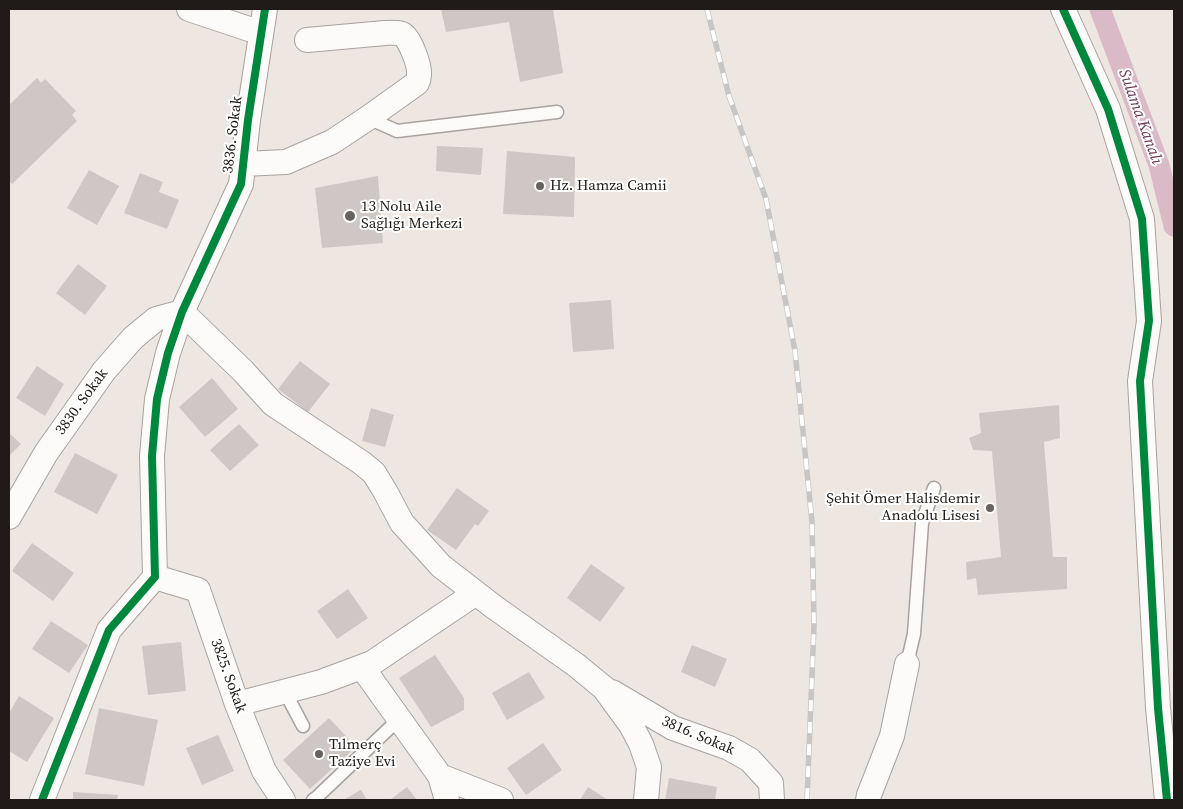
<!DOCTYPE html>
<html>
<head>
<meta charset="utf-8">
<style>
	body { margin:0 }
	#map { position:relative; width:1183px; height:809px; overflow:hidden; background:#eee6e1; font-family:"Source Serif 4",serif }
	canvas { display:block }
	.frame { position:absolute; inset:0; border:10px solid #201b18; pointer-events:none }
</style>
</head>
<body>
<div id="map">
<canvas width="1183" height="809"></canvas>
<div class="frame"></div>
</div>
<script>
const context = document.querySelector('canvas').getContext('2d');
context.lineJoin = 'round';
function stroke(path, color, width, dash) {
  context.strokeStyle = color;
  context.lineWidth = width;
  context.lineCap = dash ? 'butt' : 'round';
  context.setLineDash(dash || []);
  context.stroke(path);
}
function fillPath(path, color) {
  context.fillStyle = color;
  context.fill(path, 'evenodd');
}
function drawText(font, color, halo, rows, align = 'center') {
  context.font = font + ' "Source Serif 4",serif';
  context.lineWidth = 4;
  context.setLineDash([]);
  context.textBaseline = 'middle';
  context.strokeStyle = halo;
  context.fillStyle = color;
  for (const [text, x, y, turn = 0] of rows) {
    context.save();
    context.translate(x, y);
    context.rotate((+turn || 0) * Math.PI / 180);
    context.textAlign = isNaN(turn) ? turn : align;
    if (halo) context.strokeText(text, 0, 0);
    context.fillText(text, 0, 0);
    context.restore();
  }
}
const canal = new Path2D(`
	M 1100,9 L 1159,165 L 1174,226`);
const building = new Path2D(`
	M 441,9 L 553,9 L 563,73 L 520,82 L 509,22 L 446,32 Z
	M 37,78 L 41,83 L 45,79 L 76,111 L 72,115 L 77,121 L 12,184 L 9,181 L 9,105 Z
	M 437,146 L 483,148 L 481,175 L 436,171 Z
	M 507,151 L 575,157 L 574,217 L 503,214 Z
	M 89,170 L 119,186 L 97,225 L 67,208 Z
	M 140,173 L 163,182 L 159,192 L 179,200 L 167,229 L 124,213 Z
	M 378,176 L 383,243 L 322,248 L 315,188 Z
	M 78,264 L 107,286 L 85,315 L 56,293 Z
	M 611,300 L 614,349 L 573,352 L 569,303 Z
	M 300,361 L 330,384 L 308,412 L 278,389 Z
	M 37,366 L 64,384 L 45,416 L 16,398 Z
	M 212,378 L 238,409 L 205,437 L 179,407 Z
	M 1059,405 L 1060,438 L 1044,442 L 1053,557 L 1067,557 L 1067,589 L 978,595 L 976,578 L 967,580 L 966,562 L 1001,557 L 992,451 L 973,450 L 969,438 L 981,433 L 979,413 Z
	M 371,408 L 394,415 L 385,447 L 362,441 Z
	M 239,424 L 259,445 L 230,471 L 210,450 Z
	M 9,433 L 21,444 L 9,456 Z
	M 75,453 L 118,475 L 97,514 L 54,492 Z
	M 457,488 L 489,511 L 478,526 L 475,524 L 456,550 L 427,530 Z
	M 32,543 L 74,573 L 53,601 L 12,571 Z
	M 591,564 L 625,588 L 600,622 L 567,598 Z
	M 348,589 L 368,618 L 337,639 L 317,611 Z
	M 51,621 L 88,645 L 69,673 L 32,649 Z
	M 181,642 L 186,691 L 148,695 L 142,646 Z
	M 692,645 L 727,659 L 715,687 L 681,672 Z
	M 435,655 L 464,698 L 464,710 L 431,727 L 399,678 Z
	M 529,672 L 545,698 L 507,720 L 492,693 Z
	M 19,696 L 54,718 L 27,762 L 9,751 L 9,713 Z
	M 99,708 L 158,720 L 144,786 L 85,774 Z
	M 329,718 L 356,747 L 310,789 L 283,760 Z
	M 218,735 L 234,771 L 202,785 L 186,748 Z
	M 543,743 L 562,770 L 526,795 L 507,768 Z
	M 669,778 L 717,787 L 715,800 L 665,800 Z
	M 407,787 L 417,800 L 390,800 Z
	M 588,787 L 608,800 L 580,800 Z
	M 361,790 L 367,800 L 343,800 Z
	M 73,792 L 118,795 L 117,800 L 73,800 Z`);
const service = new Path2D(`
	M 368,118 L 397,131 L 557,112
	M 907,664 L 914,634 L 922,523 L 934,488
	M 285,692 L 303,726
	M 313,800 L 317,797 L 399,719`);
const minor = new Path2D(`
	M 189,9 L 261,33
	M 1063,9 L 1108,109 L 1142,219 L 1149,321 L 1140,381 L 1158,708 L 1167,800
	M 243,164 L 286,162 L 332,142 L 368,118 L 417,83 C 419,79 419,79 419,75 C 420,66 410,38 402,34 C 397,32 390,33 385,33 L 307,40
	M 182,312 L 243,371 L 273,404 L 362,463 L 374,473 L 385,491 L 402,523 L 441,566 L 494,607 L 576,665 L 604,688 L 631,725 L 641,744 L 649,767 L 646,800
	M 9,517 L 46,453 L 104,371 L 133,338 L 156,319 L 182,312
	M 155,577 L 198,590 L 237,704 L 264,771 L 283,800
	M 362,667 L 440,776 L 447,800
	M 612,692 L 673,728 L 729,748 L 750,760 L 771,783 L 772,800
	M 237,704 L 321,682 L 372,663 L 476,593
	M 440,776 L 501,800
	M 42,800 L 109,630 L 155,577 L 152,456 L 157,399 L 168,353 L 182,312 L 241,184 L 248,120 L 265,9
	M 868,800 L 869,795 L 892,736 L 907,664`);
const rail = new Path2D(`
	M 707,9 L 729,96 L 766,199 L 795,351 L 812,522 L 814,625 L 807,800`);
const cycleway = new Path2D(`
	M 1063,9 L 1108,109 L 1142,219 L 1149,321 L 1140,381 L 1158,708 L 1167,800
	M 42,800 L 109,630 L 155,577 L 152,456 L 157,399 L 168,353 L 182,312 L 241,184 L 248,120 L 265,9`);
const markers = [
	[540,186,5,"#68625e"],
	[350,216,6,"#68625e"],
	[990,508,5,"#68625e"],
	[319,754,5,"#68625e"]
];
const streetNames = [
	["3836. Sokak",233,135,-83],
	["3830. Sokak",82,402,-54],
	["3825. Sokak",228,676,70],
	["3816. Sokak",698,736,23]
];
const poiNames = [
	["Hz. Hamza Camii",550,186],
	["13 Nolu Aile",361,207],
	["Sağlığı Merkezi",361,224],
	["Şehit Ömer Halisdemir",980,499,"right"],
	["Anadolu Lisesi",980,516,"right"],
	["Tılmerç",329,745],
	["Taziye Evi",329,762]
];
const waterNames = [
	["Sulama Kanalı",1140,117,70]
];
stroke(canal, '#dabac6', 21);
fillPath(building, '#cec7c4');
stroke(service, '#a9a29f', 15);
stroke(minor, '#a9a29f', 26);
stroke(service, '#fcfbfa', 12);
stroke(minor, '#fcfbfa', 24);
stroke(rail, '#c8c6c4', 5.5);
stroke(rail, '#fff', 4, [11]);
stroke(cycleway, '#00873e', 8);
for (const [x, y, r, color] of markers) {
  const dot = new Path2D();
  dot.arc(x, y, r, 0, 2 * Math.PI);
  context.fillStyle = color;
  context.fill(dot);
  stroke(dot, '#fff', 2);
}
drawText('15px', '#201b18', '#fff', streetNames);
drawText('15px', '#201b18', '#fff', poiNames, 'left');
drawText('italic 16px', '#6e3855', '#fff', waterNames);
</script>
</body>
</html>
